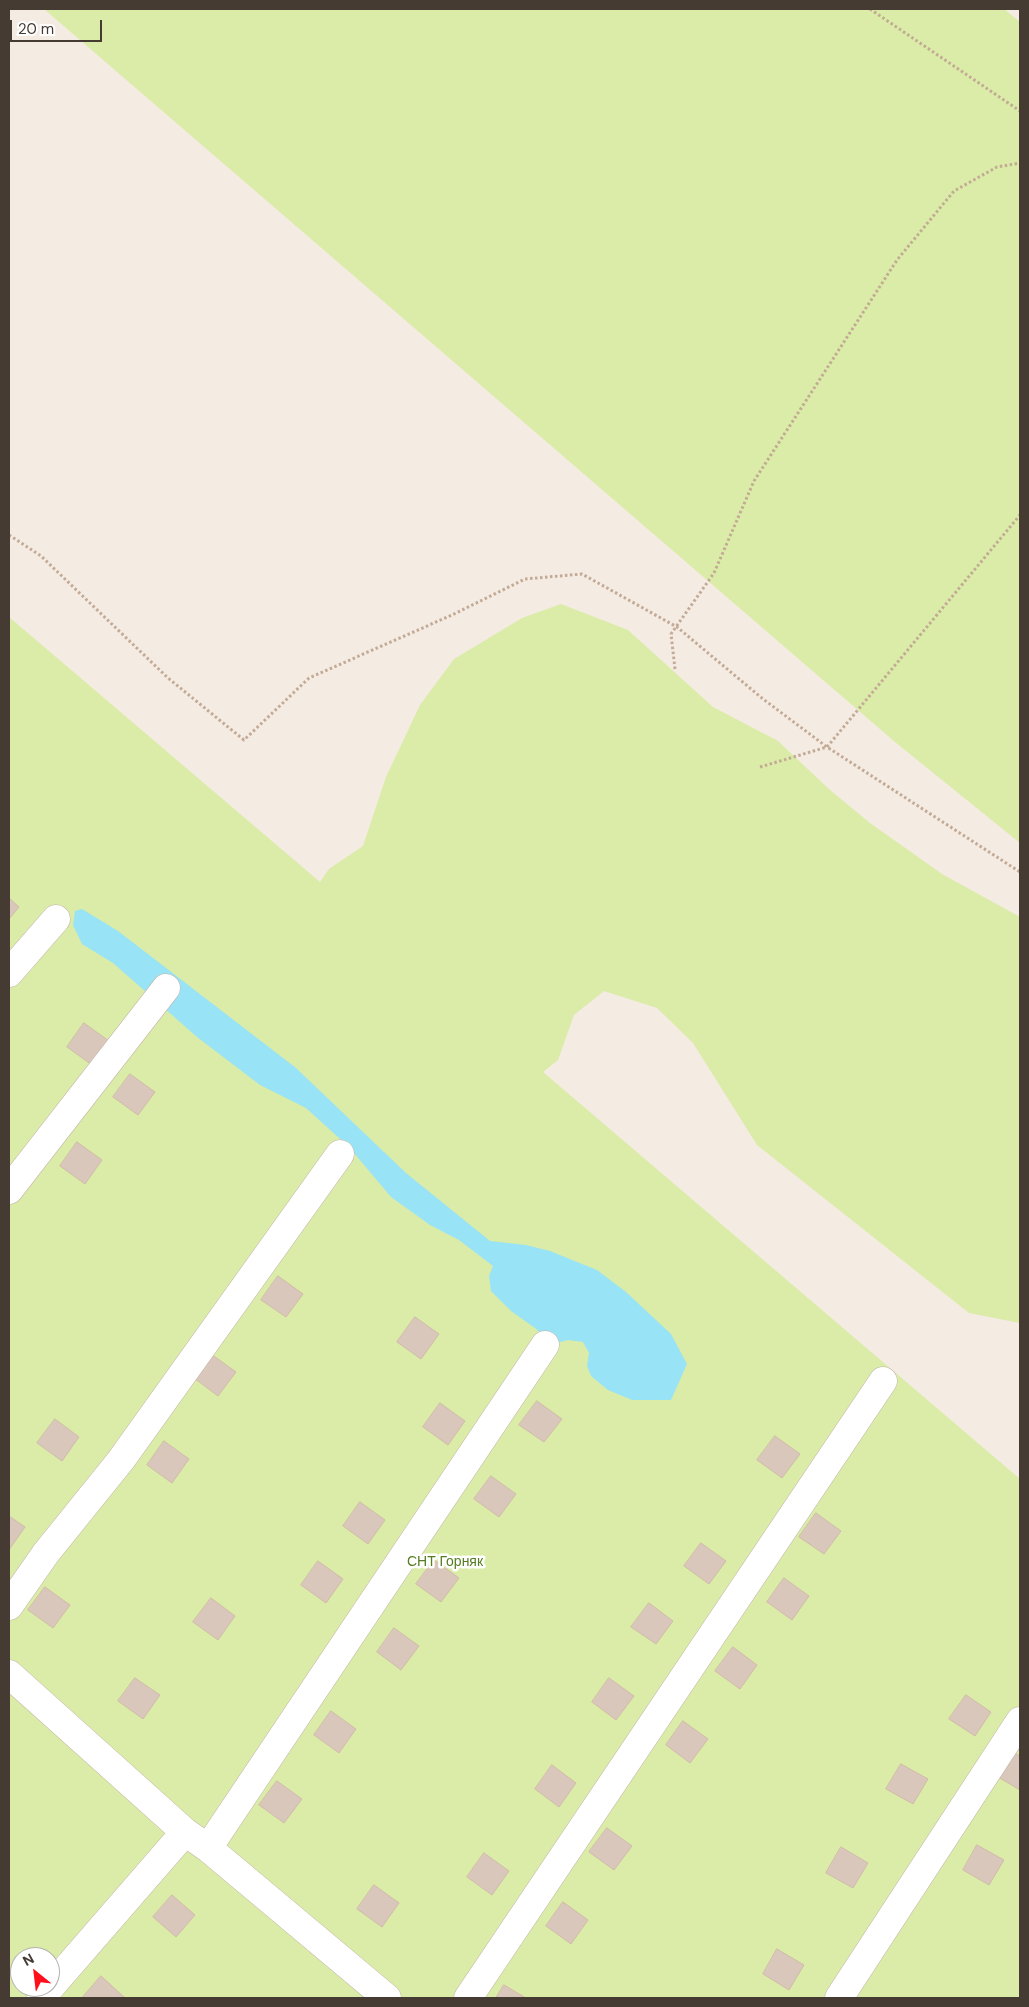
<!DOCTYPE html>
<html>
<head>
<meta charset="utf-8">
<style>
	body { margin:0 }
	#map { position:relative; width:1029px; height:2007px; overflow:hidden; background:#f4ebe3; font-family:"DM Sans",sans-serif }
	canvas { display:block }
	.frame { position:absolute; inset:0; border:10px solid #463b33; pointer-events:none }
	.north { position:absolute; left:10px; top:1947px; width:50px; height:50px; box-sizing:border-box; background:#fff; border:1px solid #b5b1ad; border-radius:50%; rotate:331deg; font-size:14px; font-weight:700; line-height:20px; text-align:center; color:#463b33 }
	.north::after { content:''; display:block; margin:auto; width:18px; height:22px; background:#ff0f19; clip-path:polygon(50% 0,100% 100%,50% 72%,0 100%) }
	.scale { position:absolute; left:10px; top:20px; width:92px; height:22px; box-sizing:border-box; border:2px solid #463b33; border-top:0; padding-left:6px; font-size:15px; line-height:18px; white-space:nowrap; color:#463b33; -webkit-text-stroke:4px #fff; paint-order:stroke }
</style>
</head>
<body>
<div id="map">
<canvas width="1029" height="2007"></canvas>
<div class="frame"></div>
<div class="north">N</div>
<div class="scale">20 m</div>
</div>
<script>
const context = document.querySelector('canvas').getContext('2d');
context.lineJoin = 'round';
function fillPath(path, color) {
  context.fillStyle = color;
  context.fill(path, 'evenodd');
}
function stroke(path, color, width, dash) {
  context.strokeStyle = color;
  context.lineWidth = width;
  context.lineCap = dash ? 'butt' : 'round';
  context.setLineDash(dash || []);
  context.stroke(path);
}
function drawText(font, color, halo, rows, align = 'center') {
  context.font = font + ' "DM Sans",sans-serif';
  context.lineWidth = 5;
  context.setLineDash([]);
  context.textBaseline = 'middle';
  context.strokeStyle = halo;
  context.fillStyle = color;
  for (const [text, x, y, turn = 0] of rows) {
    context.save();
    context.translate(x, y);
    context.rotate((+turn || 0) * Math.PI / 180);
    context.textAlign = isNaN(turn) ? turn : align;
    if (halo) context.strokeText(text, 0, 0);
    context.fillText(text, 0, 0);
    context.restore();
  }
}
const green = new Path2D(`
	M 44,9 L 1004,9 L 1020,22 L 1020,843 L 895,742 Z
	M 561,604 L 628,630 L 713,707 L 778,741 L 830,790 L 870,823 L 942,874 L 1020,917 L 1020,1323 L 969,1313 L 757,1145 L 693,1043 L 657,1008 L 604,991 L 574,1015 L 558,1060 L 543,1072 L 1020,1479 L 1020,1998 L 9,1998 L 9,617 L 320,882 L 329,869 L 363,846 L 386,777 L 420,705 L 454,659 L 522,618 ZM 20,1957 L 50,1957 L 50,1987 L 20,1987 Z`);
const water = new Path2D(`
	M 82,909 L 118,931 L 296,1068 L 406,1173 L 490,1241 L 526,1245 L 550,1251 L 597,1270 L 626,1292 L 671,1334 L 687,1364 L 671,1400 L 632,1400 L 608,1390 L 591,1376 L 587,1366 L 589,1353 L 583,1342 L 568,1340 L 553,1344 L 535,1328 L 511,1311 L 491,1291 L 489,1276 L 493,1266 L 459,1240 L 430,1225 L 391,1197 L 349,1147 L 306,1108 L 260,1085 L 197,1037 L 113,963 L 82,944 L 73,925 L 75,911 Z`);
const building = new Path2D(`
	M 9,898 L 19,907 L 9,919 Z
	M 84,1023 L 109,1041 L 92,1065 L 67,1047 Z
	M 130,1074 L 155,1092 L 138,1115 L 113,1097 Z
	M 77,1142 L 102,1160 L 85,1184 L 60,1166 Z
	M 278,1276 L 303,1294 L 286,1317 L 261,1300 Z
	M 415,1317 L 439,1334 L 421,1359 L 397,1342 Z
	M 211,1354 L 236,1372 L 218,1396 L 194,1378 Z
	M 537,1401 L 562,1419 L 544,1442 L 519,1425 Z
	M 440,1403 L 465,1421 L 448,1445 L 423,1427 Z
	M 55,1419 L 79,1437 L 62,1461 L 37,1443 Z
	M 775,1436 L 800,1454 L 782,1478 L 757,1460 Z
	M 164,1441 L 189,1459 L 172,1483 L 147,1465 Z
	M 491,1476 L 516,1494 L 499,1517 L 474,1499 Z
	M 360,1502 L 385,1520 L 368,1544 L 343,1526 Z
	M 816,1513 L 841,1531 L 824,1554 L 799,1537 Z
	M 9,1516 L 25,1527 L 9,1550 Z
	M 701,1543 L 726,1561 L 709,1584 L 684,1566 Z
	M 434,1560 L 459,1578 L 441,1602 L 416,1584 Z
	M 318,1561 L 343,1579 L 326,1603 L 301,1585 Z
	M 784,1578 L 809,1596 L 792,1620 L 767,1602 Z
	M 45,1587 L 70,1605 L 53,1628 L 28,1610 Z
	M 211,1598 L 235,1616 L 218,1640 L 193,1622 Z
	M 649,1603 L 673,1621 L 656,1644 L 631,1627 Z
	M 394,1628 L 419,1646 L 401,1670 L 377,1652 Z
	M 733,1647 L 757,1665 L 740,1689 L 715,1671 Z
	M 135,1678 L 160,1695 L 143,1719 L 118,1701 Z
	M 609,1678 L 634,1696 L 616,1720 L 592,1702 Z
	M 966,1695 L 991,1712 L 975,1736 L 949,1719 Z
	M 331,1711 L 356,1729 L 339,1753 L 314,1735 Z
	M 683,1721 L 708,1739 L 690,1763 L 666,1745 Z
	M 1013,1752 L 1020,1756 L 1020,1790 L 998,1777 Z
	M 901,1764 L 928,1779 L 913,1804 L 886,1789 Z
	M 552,1765 L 576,1783 L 559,1807 L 535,1789 Z
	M 277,1781 L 302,1799 L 284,1823 L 259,1805 Z
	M 607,1828 L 632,1846 L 614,1870 L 589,1852 Z
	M 977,1845 L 1004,1860 L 989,1885 L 963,1870 Z
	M 841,1847 L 868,1863 L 853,1888 L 826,1873 Z
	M 484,1853 L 509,1871 L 492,1895 L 467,1877 Z
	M 374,1885 L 399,1903 L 382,1927 L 357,1909 Z
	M 172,1895 L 195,1915 L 176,1937 L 153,1917 Z
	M 563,1902 L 588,1920 L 571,1944 L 546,1926 Z
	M 777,1949 L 804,1965 L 789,1990 L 763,1974 Z
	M 101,1976 L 124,1997 L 123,1998 L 82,1998 Z
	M 504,1985 L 526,1998 L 496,1998 Z`);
const path = new Path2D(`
	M 870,9 L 1020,111
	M 9,535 L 41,556 L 168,678 L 244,740 L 309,678 L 452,615 L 525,579 L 582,574 L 677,627 L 763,699 L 827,747 L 1020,872
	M 675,669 L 671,634 L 714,573 L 754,481 L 897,260 L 954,191 L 997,167 L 1020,163
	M 760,767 L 827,747 L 1020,515`);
const minor = new Path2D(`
	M 9,973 L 56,919
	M 9,1190 L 166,988
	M 9,1606 L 46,1553 L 121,1460 L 340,1154
	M 9,1674 L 185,1832 L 208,1848 L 387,1998
	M 208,1848 L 545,1345
	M 41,1998 L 185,1832
	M 468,1998 L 883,1381
	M 839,1998 L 1020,1721`);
const parkNames = [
	["СНТ Горняк",445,1562]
];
fillPath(green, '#daeca7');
fillPath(water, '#99e3f7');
fillPath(building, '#d9c7bb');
stroke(building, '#d2bbaa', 1);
stroke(minor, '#c3b4a8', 29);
stroke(path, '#c3aa95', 3, [2.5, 2.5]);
stroke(minor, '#fff', 28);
drawText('14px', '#557d21', '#fff', parkNames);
</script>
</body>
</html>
